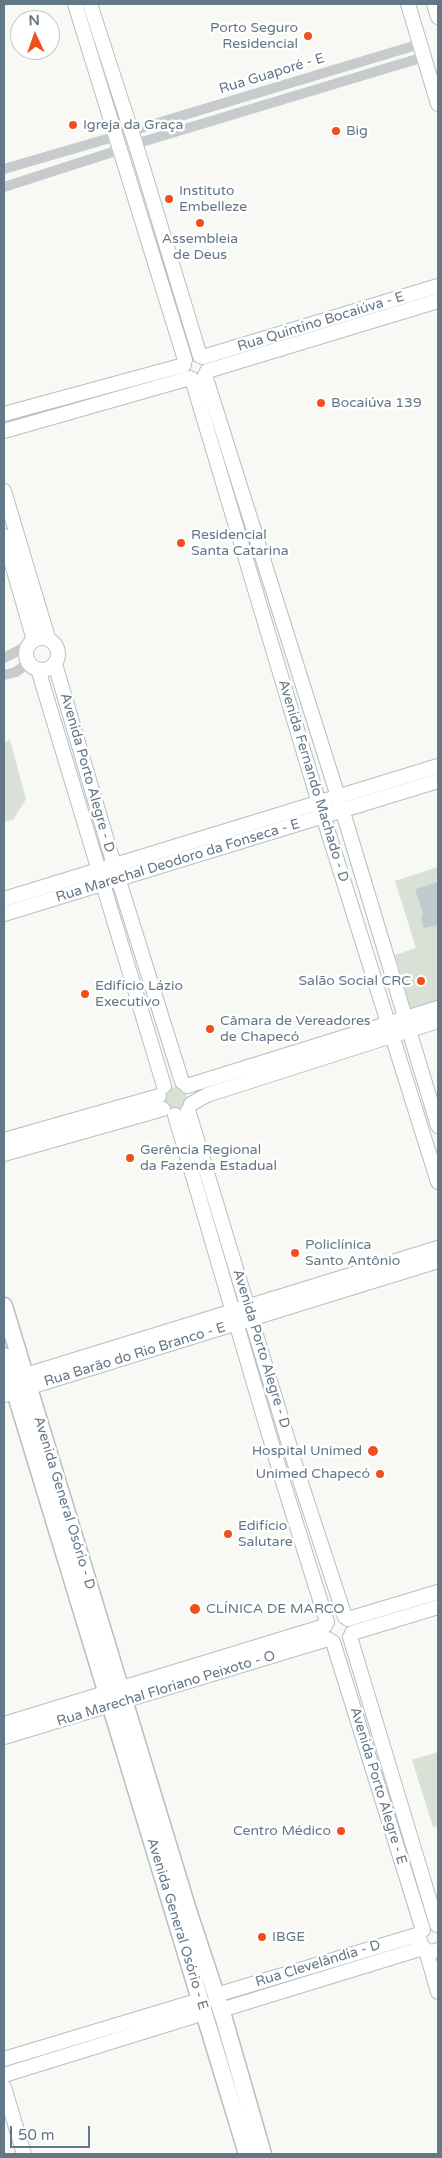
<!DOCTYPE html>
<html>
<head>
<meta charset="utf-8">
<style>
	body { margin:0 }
	#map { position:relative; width:442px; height:2158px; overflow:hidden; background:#f8f8f4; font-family:"Varela Round",sans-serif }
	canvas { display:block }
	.frame { position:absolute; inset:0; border:5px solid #647787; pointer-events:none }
	.north { position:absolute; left:10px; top:10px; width:50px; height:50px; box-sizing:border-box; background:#fff; border:1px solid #c1c9cf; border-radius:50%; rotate:357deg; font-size:14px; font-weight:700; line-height:20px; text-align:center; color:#647787 }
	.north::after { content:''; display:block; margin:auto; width:18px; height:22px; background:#ef4f1c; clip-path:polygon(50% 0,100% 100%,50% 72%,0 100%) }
	.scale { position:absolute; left:10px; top:2126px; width:80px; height:22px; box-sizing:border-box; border:2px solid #647787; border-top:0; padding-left:6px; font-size:15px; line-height:18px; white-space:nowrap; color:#647787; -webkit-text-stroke:4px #fff; paint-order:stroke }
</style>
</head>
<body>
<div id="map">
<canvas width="442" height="2158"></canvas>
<div class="frame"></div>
<div class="north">N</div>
<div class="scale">50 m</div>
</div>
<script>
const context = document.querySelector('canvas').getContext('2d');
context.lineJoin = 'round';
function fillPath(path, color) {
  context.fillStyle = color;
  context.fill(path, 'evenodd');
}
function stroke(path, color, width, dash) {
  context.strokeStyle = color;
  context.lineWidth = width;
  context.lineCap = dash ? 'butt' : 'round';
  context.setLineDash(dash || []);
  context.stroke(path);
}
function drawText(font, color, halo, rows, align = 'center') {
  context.font = font + ' "Varela Round",sans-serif';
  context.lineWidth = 5;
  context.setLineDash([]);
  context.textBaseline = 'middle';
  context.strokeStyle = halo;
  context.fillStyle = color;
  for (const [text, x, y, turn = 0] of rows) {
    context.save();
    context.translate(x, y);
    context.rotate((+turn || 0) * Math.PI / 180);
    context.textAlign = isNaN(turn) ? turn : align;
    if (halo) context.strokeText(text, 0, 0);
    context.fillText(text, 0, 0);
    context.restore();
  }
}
const green = new Path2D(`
	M 10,740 L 26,799 L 13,820 L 4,822 L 4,742 Z
	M 438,867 L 438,1002 L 411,1010 L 395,955 L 416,948 L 395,881 Z
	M165 1098a11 11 0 1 1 22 0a11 11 0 1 1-22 0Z
	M 438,1752 L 438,1826 L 433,1827 L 412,1760 Z`);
const water = new Path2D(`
	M 438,882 L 438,925 L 424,928 L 421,920 L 423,913 L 415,889 Z`);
const street = new Path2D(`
	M 131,131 L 420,44
	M 135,144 L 424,57
	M 4,169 L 117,136
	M 4,187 L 122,149
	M 4,658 L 29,645
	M 4,675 L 16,672 L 29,662`);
const secondary = new Path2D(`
	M 75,4 L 185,360
	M 90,4 L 139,155 L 200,356
	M 408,4 L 438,104
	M 434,4 L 438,17
	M 203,357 L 438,286
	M 207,371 L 438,301
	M 205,375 L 346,822 L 438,1126
	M 192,379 L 319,803 L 438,1182
	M 4,414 L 184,365
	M 4,431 L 190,378
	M 4,491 L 48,638
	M 4,536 L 34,640
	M26 654a16 16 0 1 1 32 0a16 16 0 1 1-32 0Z
	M 55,664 L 114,865 L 182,1082
	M 38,669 L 164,1086
	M 4,899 L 438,766
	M 4,914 L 438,781
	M 187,1086 L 438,1008
	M 191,1104 L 207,1095 L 438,1021
	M 188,1110 L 299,1477 L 345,1617
	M 175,1115 L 283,1482 L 327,1622
	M 4,1140 L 159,1096
	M 4,1154 L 163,1109
	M 16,1378 L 438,1248
	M 4,1395 L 438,1261
	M 348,1619 L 438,1592
	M 352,1633 L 438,1607
	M 350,1637 L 437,1925
	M 333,1642 L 423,1930
	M 4,1724 L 325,1626
	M 4,1737 L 328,1639
	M 420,1941 C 422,1950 430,1954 438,1950
	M 426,1950 L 438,1992
	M 216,1995 L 420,1934
	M 221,2010 L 423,1948
	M 4,2059 L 200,2000
	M 4,2075 L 204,2013
	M 4,2087 L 24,2154`);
const primary = new Path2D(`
	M 4,1306 L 188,1910 L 224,2019 L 263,2154
	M 4,1356 L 247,2154`);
const markers = [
	[308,36,5,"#ef4f1c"],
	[73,125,5,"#ef4f1c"],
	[336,131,5,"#ef4f1c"],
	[169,199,5,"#ef4f1c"],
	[200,223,5,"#ef4f1c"],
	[321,403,5,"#ef4f1c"],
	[181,543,5,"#ef4f1c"],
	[421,981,5,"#ef4f1c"],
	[85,994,5,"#ef4f1c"],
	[210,1029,5,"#ef4f1c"],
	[130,1158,5,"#ef4f1c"],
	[295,1253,5,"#ef4f1c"],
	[373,1451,6,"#ef4f1c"],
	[380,1474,5,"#ef4f1c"],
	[228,1534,5,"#ef4f1c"],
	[195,1609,6,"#ef4f1c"],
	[341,1831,5,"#ef4f1c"],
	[262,1937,5,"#ef4f1c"]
];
const poiNames = [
	["Porto Seguro",298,28,"right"],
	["Residencial",298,44,"right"],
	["Igreja da Graça",83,125],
	["Big",346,131],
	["Instituto",179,191],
	["Embelleze",179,207],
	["Assembleia",200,239,"center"],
	["de Deus",200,255,"center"],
	["Bocaiúva 139",331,403],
	["Residencial",191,535],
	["Santa Catarina",191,551],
	["Salão Social CRC",411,981,"right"],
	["Edifício Lázio",95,986],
	["Executivo",95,1002],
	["Câmara de Vereadores",220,1021],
	["de Chapecó",220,1037],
	["Gerência Regional",140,1150],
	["da Fazenda Estadual",140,1166],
	["Policlínica",305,1245],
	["Santo Antônio",305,1261],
	["Hospital Unimed",362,1451,"right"],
	["Unimed Chapecó",370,1474,"right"],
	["Edifício",238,1526],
	["Salutare",238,1542],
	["CLÍNICA DE MARCO",206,1609],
	["Centro Médico",331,1831,"right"],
	["IBGE",272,1937]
];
const streetNames = [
	["Rua Guaporé - E",272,74,-17],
	["Rua Quintino Bocaiúva - E",321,322,-17],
	["Avenida Porto Alegre - D",87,773,74],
	["Avenida Fernando Machado - D",313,781,73],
	["Rua Marechal Deodoro da Fonseca - E",178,861,-17],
	["Avenida Porto Alegre - D",261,1349,73],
	["Rua Barão do Rio Branco - E",135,1355,-17],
	["Avenida General Osório - D",64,1503,73],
	["Rua Marechal Floriano Peixoto - O",166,1689,-17],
	["Avenida Porto Alegre - E",378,1786,73],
	["Avenida General Osório - E",177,1924,73],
	["Rua Clevelândia - D",318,1964,-17]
];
fillPath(green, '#d9e0d5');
fillPath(water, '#c0cbd0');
stroke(secondary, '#b9bec3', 16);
stroke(primary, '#babec2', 19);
stroke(street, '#c7cbce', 10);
stroke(secondary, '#fff', 14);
stroke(primary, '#fff', 16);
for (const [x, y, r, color] of markers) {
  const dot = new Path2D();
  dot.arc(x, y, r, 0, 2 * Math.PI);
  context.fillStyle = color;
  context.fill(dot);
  stroke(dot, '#fff', 2);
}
drawText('14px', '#647787', '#fff', poiNames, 'left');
drawText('14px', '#647787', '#fff', streetNames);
</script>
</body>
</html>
